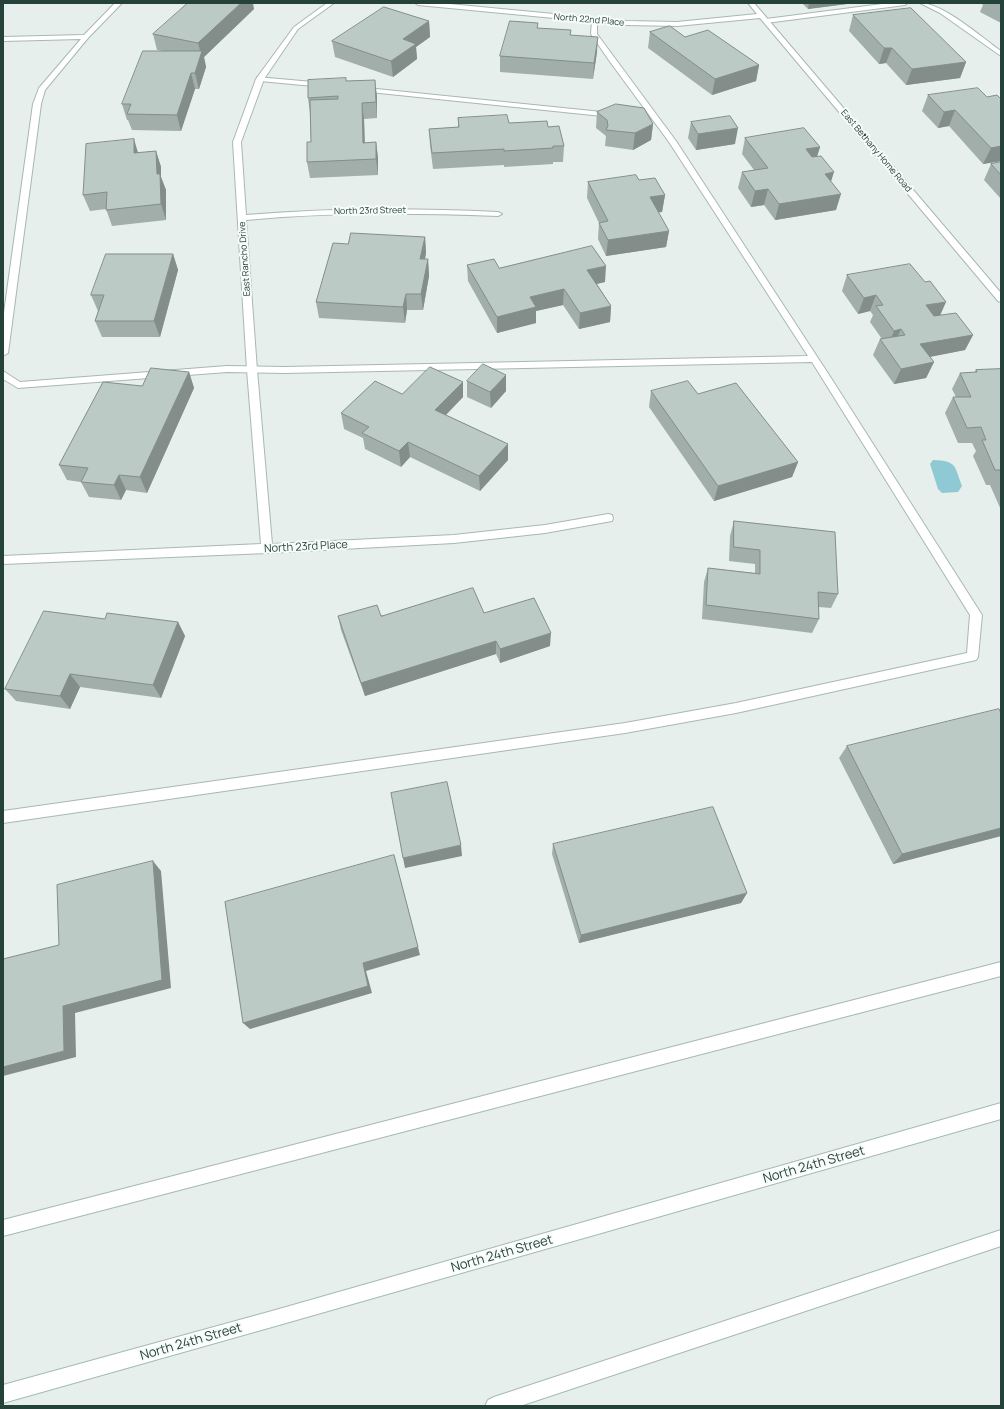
<!DOCTYPE html>
<html>
<head>
<meta charset="utf-8">
<style>
	body { margin:0 }
	#map { position:relative; width:1004px; height:1409px; overflow:hidden; background:#e6efeb; font-family:Manrope,sans-serif }
	canvas { display:block }
	.frame { position:absolute; inset:0; border:4px solid #24423a; pointer-events:none }
</style>
</head>
<body>
<div id="map">
<canvas width="1004" height="1409"></canvas>
<div class="frame"></div>
</div>
<script>
const context = document.querySelector('canvas').getContext('2d');
context.lineJoin = 'round';
function fillPath(path, color) {
  context.fillStyle = color;
  context.fill(path, 'evenodd');
}
function stroke(path, color, width, dash) {
  context.strokeStyle = color;
  context.lineWidth = width;
  context.lineCap = dash ? 'butt' : 'round';
  context.setLineDash(dash || []);
  context.stroke(path);
}
function drawText(font, color, halo, rows, align = 'center') {
  context.font = font + ' Manrope,sans-serif';
  context.lineWidth = 4;
  context.setLineDash([]);
  context.textBaseline = 'middle';
  context.strokeStyle = halo;
  context.fillStyle = color;
  for (const [text, x, y, turn = 0] of rows) {
    context.save();
    context.translate(x, y);
    context.rotate((+turn || 0) * Math.PI / 180);
    context.textAlign = isNaN(turn) ? turn : align;
    if (halo) context.strokeText(text, 0, 0);
    context.fillText(text, 0, 0);
    context.restore();
  }
}
const water = new Path2D(`
	M 933,460 C 957,461 954,465 962,486 L 958,492 L 942,493 L 938,489 L 930,464 Z`);
const lane = new Path2D(`
	M 115,3 L 122,3 L 88,38 L 45,90 L 41,104 L 8,353 L 3,356 L 3,320 L 33,104 L 39,88 L 81,39 L 3,41 L 3,37 L 84,35 Z
	M 890,3 L 908,3 L 905,5 L 766,23 L 763,21 L 766,19 Z
	M 920,3 C 943,3 981,37 1001,51 L 1001,56 L 940,13 Z
	M 592,20 L 597,21 L 597,34 L 676,141 L 831,378 L 980,612 L 982,615 L 978,657 L 976,660 L 736,713 L 625,733 L 3,823 L 3,811 L 625,723 L 736,703 L 967,653 L 970,615 L 812,362 L 285,373 L 227,372 L 18,388 L 3,379 L 3,371 L 20,382 L 227,366 L 285,367 L 808,356 L 669,142 L 608,59 L 591,34 Z
	M 257,77 L 324,83 L 328,85 L 324,87 L 260,81 L 257,81 Z
	M 357,87 L 612,113 L 616,115 L 612,117 L 360,91 L 357,91 Z`);
const street = new Path2D(`
	M 327,3 L 334,3 L 298,29 L 264,79 L 241,142 L 246,215 C 330,208 414,208 498,212 L 502,214 L 498,216 C 414,213 330,212 246,220 L 257,370 L 272,544 L 454,535 L 545,525 L 608,514 L 612,515 L 613,518 L 612,521 L 545,533 L 454,543 L 267,553 L 3,564 L 3,556 L 261,544 L 247,370 L 233,142 L 256,79 L 294,27 Z
	M 415,3 L 439,3 L 627,21 L 677,22 L 757,14 L 748,3 L 754,3 L 1001,293 L 1001,302 L 998,301 L 760,18 L 677,26 L 627,25 L 418,5 Z
	M 1001,962 L 1001,976 L 3,1236 L 3,1220 Z`);
const secondary = new Path2D(`
	M 1001,1103 L 1001,1119 L 272,1327 L 3,1403 L 3,1385 L 272,1311 Z
	M 1001,1230 L 1001,1246 L 520,1406 L 485,1406 L 488,1400 L 494,1397 Z`);
const wall = new Path2D(`
	M 802,3 L 847,3 L 847,4 L 808,9 Z
	M 981,3 L 1001,3 L 1001,23 L 980,12 L 983,5 Z
	M 254,9 L 204,57 L 206,67 L 199,89 L 195,89 L 181,131 L 132,130 L 128,120 L 127,120 L 122,104 L 163,51 L 157,50 L 153,34 Z
	M 853,15 L 966,62 L 960,78 L 906,85 L 886,63 L 879,64 L 849,31 Z
	M 429,21 L 430,37 L 416,47 L 417,59 L 393,77 L 335,57 L 332,41 Z
	M 538,28 L 571,35 L 597,52 L 593,79 L 500,72 L 500,56 Z
	M 650,32 L 685,37 L 759,65 L 756,81 L 712,95 L 648,48 Z
	M 347,81 L 377,96 L 377,118 L 364,119 L 365,143 L 376,142 L 378,158 L 378,175 L 310,178 L 307,162 L 311,142 L 310,114 L 308,98 Z
	M 928,95 L 987,97 L 1001,99 L 1001,161 L 983,164 L 949,126 L 938,128 L 922,111 Z
	M 597,112 L 653,124 L 651,140 L 633,150 L 605,146 L 606,136 L 596,128 Z
	M 458,118 L 548,127 L 564,146 L 563,162 L 553,162 L 553,164 L 504,167 L 504,165 L 433,169 L 430,145 L 429,129 L 458,127 Z
	M 691,122 L 735,144 L 696,150 L 688,138 Z
	M 745,138 L 820,147 L 817,156 L 831,182 L 836,210 L 775,220 L 764,205 L 751,207 L 738,188 L 742,172 L 754,170 L 742,154 Z
	M 156,151 L 161,167 L 161,177 L 166,190 L 166,220 L 112,226 L 106,209 L 90,211 L 83,195 L 138,153 Z
	M 1001,162 L 1001,199 L 984,180 L 991,164 Z
	M 639,180 L 665,195 L 662,212 L 658,212 L 669,231 L 666,247 L 606,256 L 598,239 L 599,223 L 587,198 L 588,182 Z
	M 425,237 L 426,253 L 425,259 L 428,259 L 429,276 L 423,310 L 407,310 L 405,323 L 319,318 L 316,302 L 348,244 Z
	M 173,254 L 178,270 L 160,337 L 102,337 L 95,321 L 98,311 L 91,295 Z
	M 467,265 L 499,268 L 605,282 L 597,284 L 611,306 L 610,322 L 579,329 L 563,305 L 536,311 L 536,323 L 497,333 L 468,281 Z
	M 847,275 L 940,315 L 973,335 L 965,350 L 930,357 L 934,362 L 926,378 L 894,384 L 873,355 L 880,339 L 882,339 L 870,322 L 873,315 L 870,311 L 858,314 L 842,291 Z
	M 1001,369 L 1001,510 L 990,485 L 986,485 L 973,456 L 976,451 L 972,443 L 958,443 L 945,413 L 953,397 L 956,397 L 952,389 L 960,373 L 974,373 L 976,370 Z
	M 189,372 L 194,388 L 147,493 L 126,490 L 121,500 L 89,497 L 81,482 L 67,480 L 59,465 L 142,386 Z
	M 467,381 L 506,391 L 491,408 L 467,397 Z
	M 463,382 L 463,397 L 446,415 L 508,444 L 508,460 L 480,491 L 410,457 L 401,467 L 365,449 L 363,438 L 344,429 L 341,413 L 402,394 Z
	M 651,391 L 798,462 L 792,477 L 714,501 L 649,407 Z
	M 734,521 L 838,594 L 831,608 L 819,607 L 819,619 L 812,633 L 702,619 L 704,582 L 708,568 L 755,573 L 755,564 L 729,561 L 730,536 Z
	M 484,613 L 550,646 L 500,663 L 496,654 L 365,696 L 341,630 L 338,616 Z
	M 105,619 L 178,622 L 185,636 L 161,698 L 80,687 L 70,709 L 16,701 L 5,689 Z
	M 847,746 L 1001,836 L 893,864 L 839,758 Z
	M 553,844 L 747,893 L 741,903 L 579,943 L 552,854 Z`);
const shadedWall = new Path2D(`
	M 241,3 L 253,3 L 254,9 L 204,57 L 206,67 L 199,89 L 195,73 L 201,54 L 198,43 Z
	M 809,3 L 847,3 L 847,4 L 808,9 Z
	M 429,21 L 430,37 L 416,47 L 417,59 L 393,77 L 391,61 L 403,39 Z
	M 598,37 L 597,52 L 593,79 L 594,63 Z
	M 884,48 L 892,48 L 886,63 L 879,64 Z
	M 966,62 L 960,78 L 906,85 L 912,69 Z
	M 759,65 L 756,81 L 712,95 L 715,79 Z
	M 191,73 L 195,89 L 181,131 L 177,115 Z
	M 375,80 L 377,96 L 377,118 L 376,102 Z
	M 362,103 L 364,119 L 365,159 L 363,143 Z
	M 955,110 L 949,126 L 938,128 L 944,112 Z
	M 653,124 L 651,140 L 633,150 L 635,133 Z
	M 738,128 L 735,144 L 696,150 L 698,134 Z
	M 134,139 L 139,156 L 134,153 Z
	M 376,142 L 378,158 L 378,175 L 376,159 Z
	M 1001,146 L 1001,161 L 983,164 L 991,148 Z
	M 820,147 L 815,163 L 806,149 Z
	M 156,151 L 161,167 L 161,177 L 166,190 L 166,220 L 161,204 L 157,174 Z
	M 834,172 L 829,188 L 825,174 Z
	M 768,189 L 764,205 L 751,207 L 755,191 Z
	M 841,194 L 836,210 L 775,220 L 779,204 Z
	M 665,195 L 662,212 L 648,214 L 650,197 Z
	M 669,231 L 666,247 L 606,256 L 608,240 Z
	M 425,237 L 426,253 L 422,275 L 420,259 Z
	M 173,254 L 178,270 L 160,337 L 154,321 Z
	M 428,259 L 429,276 L 423,310 L 421,294 Z
	M 606,266 L 605,282 L 586,286 L 587,270 Z
	M 564,289 L 563,305 L 536,311 L 536,323 L 497,333 L 497,317 L 530,297 Z
	M 406,294 L 407,310 L 405,323 L 403,307 Z
	M 876,295 L 870,311 L 858,314 L 864,298 Z
	M 946,302 L 939,318 L 919,321 L 926,305 Z
	M 611,306 L 610,322 L 579,329 L 580,313 Z
	M 901,329 L 894,345 L 888,346 L 894,331 Z
	M 973,335 L 965,350 L 913,360 L 920,344 Z
	M 934,362 L 926,378 L 894,384 L 901,369 Z
	M 189,372 L 194,388 L 147,493 L 140,477 Z
	M 506,375 L 506,391 L 491,408 L 490,392 Z
	M 463,382 L 463,397 L 436,425 L 435,410 Z
	M 408,442 L 410,457 L 401,467 L 399,451 Z
	M 508,444 L 508,460 L 480,491 L 479,476 Z
	M 798,462 L 792,477 L 714,501 L 718,486 Z
	M 119,475 L 126,490 L 121,500 L 114,485 Z
	M 178,622 L 185,636 L 161,698 L 153,685 Z
	M 551,633 L 550,646 L 500,663 L 500,649 Z
	M 496,641 L 496,654 L 365,696 L 361,683 Z
	M 70,674 L 80,687 L 70,709 L 60,696 Z
	M 1001,828 L 1001,836 L 893,864 L 902,854 Z
	M 461,845 L 462,856 L 405,868 L 403,858 Z
	M 394,855 L 420,955 L 366,971 L 372,993 L 250,1029 L 243,1023 L 363,963 Z
	M 153,861 L 161,871 L 171,988 L 75,1013 L 76,1057 L 3,1076 L 3,1067 L 63,1006 Z
	M 747,893 L 741,903 L 579,943 L 581,935 Z`);
const building = new Path2D(`
	M 188,3 L 241,3 L 198,43 L 153,34 Z
	M 384,7 L 429,21 L 403,39 L 416,44 L 391,61 L 332,41 Z
	M 911,8 L 966,62 L 912,69 L 892,48 L 884,48 L 853,15 Z
	M 510,21 L 538,23 L 537,28 L 571,30 L 570,35 L 598,37 L 594,63 L 500,56 Z
	M 670,26 L 685,37 L 708,30 L 759,65 L 715,79 L 650,32 Z
	M 143,51 L 202,51 L 195,73 L 191,73 L 177,115 L 127,114 L 131,104 L 122,104 Z
	M 346,78 L 346,81 L 375,80 L 376,102 L 362,103 L 363,143 L 376,142 L 376,159 L 307,162 L 307,142 L 311,142 L 310,100 L 338,99 L 338,96 L 308,98 L 308,80 Z
	M 978,88 L 987,97 L 997,95 L 1001,99 L 1001,146 L 991,148 L 955,110 L 944,112 L 928,95 Z
	M 616,104 L 644,108 L 653,124 L 635,133 L 606,130 L 608,126 L 607,120 L 597,112 Z
	M 507,115 L 509,123 L 547,121 L 548,127 L 559,126 L 564,146 L 553,146 L 553,148 L 504,151 L 504,149 L 432,153 L 429,129 L 459,127 L 458,118 Z
	M 730,116 L 738,128 L 698,134 L 691,122 Z
	M 804,128 L 820,147 L 806,149 L 812,157 L 821,156 L 834,172 L 825,174 L 841,194 L 779,204 L 768,189 L 755,191 L 742,172 L 768,168 L 745,138 Z
	M 134,139 L 134,153 L 156,151 L 157,174 L 160,174 L 161,204 L 106,210 L 107,192 L 83,195 L 86,144 Z
	M 1001,162 L 1001,175 L 991,164 Z
	M 636,175 L 639,180 L 655,178 L 665,195 L 650,197 L 669,231 L 608,240 L 599,223 L 608,221 L 588,182 Z
	M 351,233 L 425,237 L 420,259 L 428,259 L 421,294 L 406,294 L 403,307 L 316,302 L 333,243 L 348,244 Z
	M 592,246 L 606,266 L 587,270 L 611,306 L 580,313 L 564,289 L 530,297 L 536,307 L 497,317 L 467,265 L 494,259 L 499,268 Z
	M 106,254 L 173,254 L 154,321 L 95,321 L 104,295 L 91,295 Z
	M 910,264 L 925,282 L 930,281 L 946,302 L 926,305 L 934,316 L 956,313 L 973,335 L 920,344 L 934,362 L 901,369 L 880,339 L 905,335 L 901,329 L 894,331 L 876,306 L 883,305 L 876,295 L 864,298 L 847,275 Z
	M 483,364 L 506,375 L 490,392 L 467,381 Z
	M 430,367 L 463,382 L 435,410 L 508,444 L 479,476 L 408,442 L 399,451 L 362,433 L 369,427 L 341,413 L 375,381 L 402,394 Z
	M 151,368 L 189,372 L 140,477 L 119,475 L 114,485 L 81,482 L 88,468 L 59,465 L 103,382 L 142,386 Z
	M 1001,369 L 1001,473 L 1000,470 L 995,470 L 982,440 L 986,440 L 981,427 L 967,428 L 953,397 L 971,397 L 960,373 L 977,372 L 976,370 Z
	M 688,381 L 698,394 L 736,383 L 798,462 L 718,486 L 651,391 Z
	M 734,521 L 835,532 L 838,594 L 818,592 L 819,619 L 706,605 L 708,568 L 760,574 L 760,550 L 734,547 Z
	M 473,588 L 484,613 L 534,598 L 551,633 L 500,649 L 496,641 L 361,683 L 338,616 L 377,605 L 381,616 Z
	M 44,611 L 105,619 L 107,613 L 178,622 L 153,685 L 70,674 L 60,696 L 5,689 Z
	M 999,709 L 1001,713 L 1001,828 L 902,854 L 847,746 Z
	M 447,782 L 461,845 L 403,858 L 391,793 Z
	M 713,807 L 747,893 L 581,935 L 553,844 Z
	M 394,855 L 418,947 L 363,963 L 368,986 L 243,1023 L 225,902 Z
	M 153,861 L 162,980 L 63,1006 L 64,1051 L 3,1067 L 3,959 L 59,945 L 57,885 Z`);
const farStreetnames = [
	["North 22nd Place",589,20,5],
	["East Bethany Home Road",876,151,50],
	["North 23rd Street",370,211,-1],
	["East Rancho Drive",245,259,-94]
];
const streetNames = [
	["North 23rd Place",306,547,-3]
];
const nearStreetnames = [
	["North 24th Street",814,1165,-16],
	["North 24th Street",502,1254,-16],
	["North 24th Street",191,1342,-16]
];
fillPath(water, '#8ec9d4');
stroke(lane, '#a8b8b2', 2);
stroke(street, '#a8b8b2', 2);
stroke(secondary, '#a4bbb3', 2);
fillPath(lane, '#fff');
fillPath(street, '#fff');
fillPath(secondary, '#fff');
fillPath(wall, '#a1aea9');
fillPath(shadedWall, '#838d89');
fillPath(building, '#bbcac4');
stroke(building, '#838d89', 1);
drawText('9px', '#24423a', '#f7fbf9', farStreetnames);
drawText('11px', '#24423a', '#f7fbf9', streetNames);
drawText('13px', '#24423a', '#f7fbf9', nearStreetnames);
</script>
</body>
</html>
